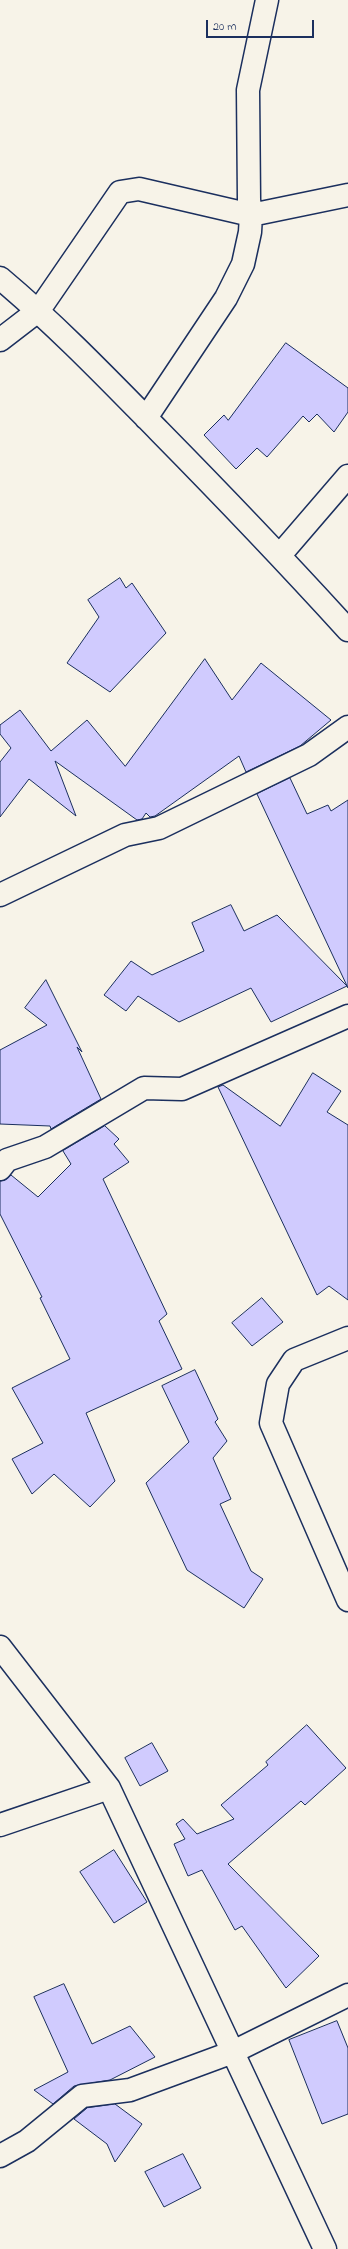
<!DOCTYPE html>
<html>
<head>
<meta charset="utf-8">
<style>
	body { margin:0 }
	#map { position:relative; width:348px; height:2249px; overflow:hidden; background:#f7f3e8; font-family:"Indie Flower",sans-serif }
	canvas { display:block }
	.scale { position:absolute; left:206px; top:20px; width:108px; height:18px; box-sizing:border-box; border:2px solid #1b2f5e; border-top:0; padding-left:5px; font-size:12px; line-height:14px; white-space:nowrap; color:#1b2f5e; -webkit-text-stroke:3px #f7f3e8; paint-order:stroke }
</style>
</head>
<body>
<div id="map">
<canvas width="348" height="2249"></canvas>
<div class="scale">20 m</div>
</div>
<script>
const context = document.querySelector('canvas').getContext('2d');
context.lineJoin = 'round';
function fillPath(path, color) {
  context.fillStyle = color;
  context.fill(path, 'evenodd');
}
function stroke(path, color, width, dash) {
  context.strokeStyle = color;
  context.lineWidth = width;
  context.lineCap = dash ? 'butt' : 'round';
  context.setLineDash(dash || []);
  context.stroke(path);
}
const building = new Path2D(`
	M 286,343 L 348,388 L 348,412 L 334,432 L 317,414 L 309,422 L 303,416 L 267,457 L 257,448 L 236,469 L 204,435 L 224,415 L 228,420 Z
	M 120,578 L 126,588 L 132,583 L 166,633 L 110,692 L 67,663 L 99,617 L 88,600 Z
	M 205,659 L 232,700 L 261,663 L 331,720 L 300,746 L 246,772 L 239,756 L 155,816 L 150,817 L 146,813 L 142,819 L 137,820 L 55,761 L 76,816 L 29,779 L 0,817 L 0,762 L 11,748 L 0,734 L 0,725 L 20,710 L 51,751 L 87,720 L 125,766 Z
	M 290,778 L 307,814 L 328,805 L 331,811 L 348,800 L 348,988 L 257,794 Z
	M 231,905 L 244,931 L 277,915 L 347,986 L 271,1022 L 251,988 L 179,1022 L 138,996 L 126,1011 L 104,995 L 131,961 L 152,975 L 204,951 L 192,923 Z
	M 46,980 L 82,1052 L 77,1047 L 101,1099 L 51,1129 L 50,1126 L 0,1124 L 0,1050 L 47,1025 L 25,1008 Z
	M 313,1073 L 341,1091 L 327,1112 L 348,1125 L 348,1300 L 329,1286 L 317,1295 L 218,1087 L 223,1085 L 280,1126 Z
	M 105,1126 L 119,1139 L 114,1144 L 129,1162 L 103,1179 L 167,1314 L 159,1321 L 182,1369 L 86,1413 L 115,1481 L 90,1507 L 54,1474 L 32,1494 L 12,1459 L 43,1443 L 12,1388 L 70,1359 L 40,1298 L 42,1297 L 0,1214 L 0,1181 L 5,1180 L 11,1175 L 38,1197 L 71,1164 L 63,1151 Z
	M 262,1298 L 283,1322 L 252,1346 L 232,1323 Z
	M 195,1370 L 218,1419 L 215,1422 L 227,1441 L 213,1458 L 231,1499 L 220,1504 L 251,1571 L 263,1579 L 244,1608 L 187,1570 L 146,1483 L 189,1442 L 162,1386 Z
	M 307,1725 L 346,1768 L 305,1805 L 301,1801 L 228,1864 L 319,1956 L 286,1988 L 242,1926 L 235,1930 L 202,1870 L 188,1876 L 174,1844 L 185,1839 L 176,1824 L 183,1819 L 197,1834 L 234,1819 L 221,1805 L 268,1765 L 266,1762 Z
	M 152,1743 L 168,1771 L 140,1786 L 125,1758 Z
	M 114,1850 L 147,1902 L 114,1923 L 80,1872 Z
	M 64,1984 L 92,2044 L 130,2026 L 155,2057 L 110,2080 L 74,2086 L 53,2104 L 34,2090 L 68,2072 L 34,1997 Z
	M 337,2021 L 348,2048 L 348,2114 L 322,2124 L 289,2040 Z
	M 115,2104 L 142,2124 L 115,2162 L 107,2144 L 74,2119 L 87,2108 Z
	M 183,2154 L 201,2188 L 164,2207 L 145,2172 Z`);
const minor = new Path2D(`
	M 0,278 C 56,325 107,378 159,431 C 223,496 286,562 348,630
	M 0,340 L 39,310 L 120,192 L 139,189 L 251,215 L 348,195
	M 146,418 L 226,298 L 243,264 L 250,232 L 251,215 L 249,200 L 248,90 L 267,0
	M 280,555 L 348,476
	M 0,895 L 125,835 L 159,828 L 309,755 L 348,727
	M 0,1169 L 7,1160 L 45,1147 L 144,1088 L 182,1089 L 348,1016
	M 348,1338 L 294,1360 L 278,1384 L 271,1423 L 348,1600
	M 0,1647 L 109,1788 L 325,2249
	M 0,1825 L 109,1788
	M 0,2156 L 27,2141 L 82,2096 L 130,2090 L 233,2052 L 348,1995`);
fillPath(building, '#d0cbfe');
stroke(building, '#1b2f5e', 1);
stroke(minor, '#1b2f5e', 25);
stroke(minor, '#f7f3e8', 22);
</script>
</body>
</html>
